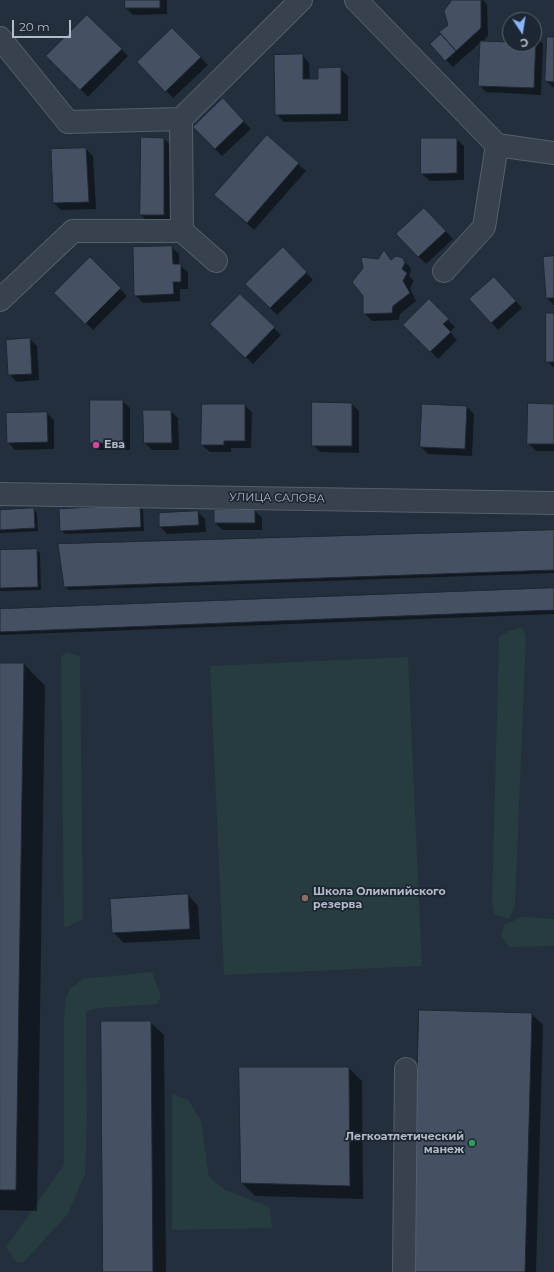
<!DOCTYPE html>
<html>
<head>
<meta charset="utf-8">
<style>
	body { margin:0 }
	#map { position:relative; width:554px; height:1272px; overflow:hidden; background:#242f3e; font-family:Montserrat,sans-serif }
	canvas { display:block }
	.north { position:absolute; left:502px; top:12px; width:40px; height:40px; box-sizing:border-box; background:#1d2633; border:1px solid #59626f; border-radius:50%; rotate:168deg; font-size:11px; font-weight:700; line-height:16px; text-align:center; color:#b4bcc9 }
	.north::after { content:''; display:block; margin:auto; width:14px; height:18px; background:#8ab4f8; clip-path:polygon(50% 0,100% 100%,50% 72%,0 100%) }
	.scale { position:absolute; left:12px; top:20px; width:59px; height:18px; box-sizing:border-box; border:2px solid #b4bcc9; border-top:0; padding-left:5px; font-size:12px; line-height:14px; white-space:nowrap; color:#b4bcc9; -webkit-text-stroke:3px #1d2633; paint-order:stroke }
</style>
</head>
<body>
<div id="map">
<canvas width="554" height="1272"></canvas>
<div class="north">С</div>
<div class="scale">20 m</div>
</div>
<script>
const context = document.querySelector('canvas').getContext('2d');
context.lineJoin = 'round';
function fillPath(path, color) {
  context.fillStyle = color;
  context.fill(path, 'evenodd');
}
function stroke(path, color, width, dash) {
  context.strokeStyle = color;
  context.lineWidth = width;
  context.lineCap = dash ? 'butt' : 'round';
  context.setLineDash(dash || []);
  context.stroke(path);
}
function drawText(font, color, halo, rows, align = 'center') {
  context.font = font + ' Montserrat,sans-serif';
  context.lineWidth = 3.5;
  context.setLineDash([]);
  context.textBaseline = 'middle';
  context.strokeStyle = halo;
  context.fillStyle = color;
  for (const [text, x, y, turn = 0] of rows) {
    context.save();
    context.translate(x, y);
    context.rotate((+turn || 0) * Math.PI / 180);
    context.textAlign = isNaN(turn) ? turn : align;
    if (halo) context.strokeText(text, 0, 0);
    context.fillText(text, 0, 0);
    context.restore();
  }
}
const green = new Path2D(`
	M 521,627 L 526,635 L 515,906 L 509,919 L 494,914 L 492,903 L 499,637 L 509,631 Z
	M 68,652 L 80,657 L 83,919 L 67,927 L 64,926 L 61,656 Z
	M 408,657 L 422,966 L 224,975 L 210,666 Z
	M 522,917 L 554,919 L 554,946 L 509,947 L 501,935 L 504,925 Z
	M 152,972 L 161,996 L 157,1004 L 98,1008 L 86,1012 L 87,1122 L 85,1174 L 68,1214 L 23,1263 L 16,1262 L 6,1247 L 64,1165 L 64,1016 L 66,998 L 70,989 L 83,979 Z
	M 172,1094 L 189,1101 L 201,1121 L 209,1177 L 225,1190 L 270,1207 L 272,1228 L 172,1230 Z`);
const shadow = new Path2D(`
	M 126,0 L 167,0 L 167,14 L 133,15 L 126,8 Z
	M 454,0 L 483,0 L 487,5 L 488,36 L 482,42 L 510,43 L 510,44 L 534,44 L 534,37 L 536,37 L 543,44 L 541,95 L 486,92 L 479,85 L 481,42 L 453,67 L 446,60 L 442,34 L 449,25 Z
	M 87,16 L 128,56 L 88,97 L 47,56 Z
	M 172,29 L 208,65 L 173,98 L 138,62 Z
	M 554,38 L 554,88 L 546,81 Z
	M 302,55 L 309,63 L 310,80 L 319,80 L 340,69 L 348,76 L 348,121 L 284,122 L 276,114 Z
	M 223,100 L 251,129 L 222,156 L 194,127 Z
	M 164,139 L 175,149 L 174,226 L 152,225 L 141,215 Z
	M 456,139 L 464,146 L 464,180 L 430,181 L 422,174 Z
	M 86,149 L 93,156 L 96,209 L 61,210 L 54,203 Z
	M 298,164 L 306,171 L 254,230 L 216,195 Z
	M 431,216 L 453,239 L 426,264 L 397,234 Z
	M 171,247 L 179,254 L 179,265 L 188,272 L 188,289 L 180,289 L 180,301 L 143,303 L 135,295 Z
	M 283,249 L 313,280 L 277,315 L 247,284 Z
	M 384,252 L 392,260 L 402,259 L 410,267 L 411,271 L 409,276 L 414,281 L 410,288 L 416,301 L 400,314 L 399,320 L 372,321 L 364,313 L 379,260 Z
	M 554,257 L 554,305 L 547,298 L 544,258 Z
	M 90,258 L 127,296 L 93,330 L 55,293 Z
	M 501,285 L 522,308 L 498,330 L 491,322 Z
	M 240,295 L 281,335 L 253,364 L 212,324 Z
	M 429,301 L 455,327 L 450,332 L 457,340 L 438,359 L 404,325 Z
	M 554,314 L 554,368 L 547,361 Z
	M 30,339 L 37,346 L 39,380 L 17,382 L 9,374 Z
	M 123,401 L 130,408 L 130,450 L 98,450 L 91,443 Z
	M 352,404 L 359,411 L 359,453 L 320,452 L 313,445 Z
	M 244,405 L 252,412 L 251,448 L 231,448 L 231,452 L 210,452 L 202,445 Z
	M 554,405 L 554,451 L 536,451 L 528,443 Z
	M 467,407 L 474,414 L 472,456 L 428,454 L 421,447 Z
	M 144,411 L 171,411 L 178,418 L 179,450 L 152,450 L 145,443 Z
	M 47,413 L 54,420 L 54,449 L 15,450 L 8,442 Z
	M 140,506 L 143,510 L 144,531 L 65,534 L 61,530 Z
	M 33,509 L 37,513 L 38,531 L 0,533 L 0,511 Z
	M 254,510 L 262,518 L 262,530 L 223,530 L 215,523 Z
	M 198,512 L 205,519 L 206,532 L 167,534 L 160,526 Z
	M 554,531 L 554,573 L 69,590 L 65,587 Z
	M 36,550 L 40,553 L 41,590 L 0,591 L 0,551 Z
	M 554,589 L 554,614 L 0,635 L 0,610 Z
	M 0,664 L 24,664 L 45,686 L 37,1211 L 0,1210 Z
	M 188,895 L 198,906 L 200,939 L 124,943 L 113,932 Z
	M 532,1014 L 543,1025 L 536,1272 L 413,1272 Z
	M 150,1022 L 164,1035 L 166,1272 L 104,1272 Z
	M 349,1068 L 362,1081 L 363,1199 L 255,1196 L 242,1183 Z`);
const building = new Path2D(`
	M 125,0 L 160,0 L 160,8 L 125,8 Z
	M 452,0 L 481,0 L 481,28 L 456,51 L 439,32 L 448,25 L 444,11 Z
	M 87,15 L 122,49 L 80,90 L 46,56 Z
	M 172,28 L 201,57 L 165,92 L 137,62 Z
	M 441,34 L 456,51 L 445,61 L 430,44 Z
	M 534,36 L 536,36 L 534,88 L 478,86 L 480,41 L 510,42 L 510,44 L 534,44 Z
	M 547,37 L 554,37 L 554,82 L 545,81 Z
	M 303,54 L 303,79 L 318,79 L 318,68 L 341,67 L 341,114 L 275,115 L 274,55 Z
	M 223,98 L 244,121 L 215,149 L 193,127 Z
	M 267,135 L 299,163 L 247,223 L 214,195 Z
	M 141,137 L 164,138 L 164,215 L 140,215 Z
	M 421,138 L 457,138 L 457,173 L 421,174 Z
	M 86,148 L 89,202 L 53,203 L 51,149 Z
	M 424,208 L 446,231 L 418,257 L 396,234 Z
	M 172,246 L 173,264 L 181,264 L 181,282 L 173,282 L 174,294 L 134,296 L 133,247 Z
	M 283,247 L 307,272 L 270,308 L 245,284 Z
	M 384,250 L 391,260 L 396,256 L 403,258 L 405,263 L 402,269 L 407,273 L 403,281 L 410,293 L 393,306 L 392,313 L 363,314 L 363,296 L 352,282 L 363,268 L 361,257 L 378,259 Z
	M 554,256 L 554,298 L 546,298 L 543,257 Z
	M 90,257 L 121,288 L 85,324 L 54,293 Z
	M 494,277 L 516,301 L 491,323 L 469,299 Z
	M 240,294 L 275,327 L 245,358 L 210,324 Z
	M 429,299 L 449,319 L 443,324 L 451,332 L 430,352 L 403,325 Z
	M 546,313 L 554,313 L 554,362 L 546,362 Z
	M 30,338 L 32,374 L 8,375 L 6,340 Z
	M 90,400 L 123,400 L 123,443 L 90,443 Z
	M 312,402 L 352,403 L 352,446 L 312,446 Z
	M 528,403 L 554,404 L 554,444 L 527,444 Z
	M 202,404 L 245,404 L 245,441 L 224,441 L 224,445 L 201,445 Z
	M 422,404 L 467,406 L 465,449 L 420,447 Z
	M 143,410 L 171,410 L 172,443 L 144,443 Z
	M 47,412 L 48,442 L 7,443 L 6,413 Z
	M 140,505 L 141,527 L 60,531 L 59,509 Z
	M 34,508 L 35,528 L 0,530 L 0,510 Z
	M 255,509 L 255,523 L 214,523 L 214,510 Z
	M 198,511 L 199,525 L 159,527 L 159,513 Z
	M 554,530 L 554,570 L 64,587 L 58,544 Z
	M 37,549 L 38,587 L 0,588 L 0,550 Z
	M 554,588 L 554,610 L 0,632 L 0,609 Z
	M 0,663 L 24,663 L 16,1190 L 0,1190 Z
	M 188,894 L 190,929 L 112,933 L 110,899 Z
	M 419,1010 L 532,1013 L 525,1272 L 412,1272 Z
	M 101,1021 L 151,1021 L 153,1272 L 103,1272 Z
	M 239,1067 L 349,1067 L 350,1186 L 241,1183 Z`);
const minor = new Path2D(`
	M 356,0 L 497,145 L 554,153
	M 0,38 L 68,122 L 181,119 L 301,0
	M 182,231 L 216,261
	M 444,271 L 484,227 L 497,145
	M 0,300 L 73,231 L 182,231 L 181,119
	M 0,494 L 554,503
	M 404,1272 L 406,1069`);
const markers = [
	[96,445,4,"#d1479c"],
	[305,898,4,"#8d6e63"],
	[472,1143,4,"#2e9e5b"]
];
const poiNames = [
	["Ева",104,445],
	["Школа Олимпийского",313,892],
	["резерва",313,905],
	["Легкоатлетический",464,1137,"right"],
	["манеж",464,1150,"right"]
];
const streetNames = [
	["УЛИЦА САЛОВА",277,498,1]
];
fillPath(green, '#263c3f');
fillPath(shadow, '#0007');
fillPath(building, '#455162');
stroke(building, '#1f2835', 1);
stroke(minor, '#565f6c', 24);
stroke(minor, '#38414e', 22);
for (const [x, y, r, color] of markers) {
  const dot = new Path2D();
  dot.arc(x, y, r, 0, 2 * Math.PI);
  context.fillStyle = color;
  context.fill(dot);
  stroke(dot, '#1d2633', 1.5);
}
drawText('bold 11px', '#b4bcc9', '#1d2633', poiNames, 'left');
drawText('11px', '#b4bcc9', '#1d2633', streetNames);
</script>
</body>
</html>
